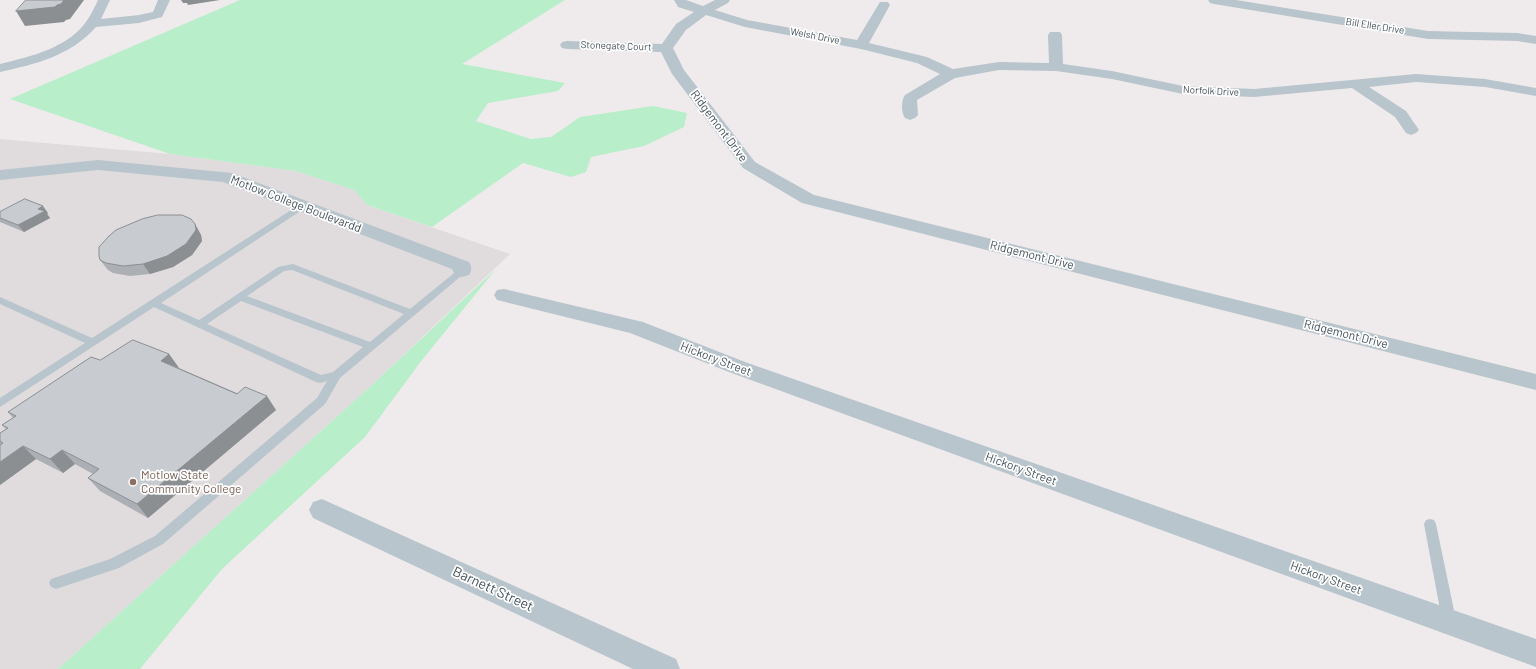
<!DOCTYPE html>
<html>
<head>
<meta charset="utf-8">
<style>
	body { margin:0 }
	canvas { display:block; background:#efebec }
</style>
</head>
<body>
<canvas width="1536" height="669"></canvas>
<script>
const context = document.querySelector('canvas').getContext('2d');
context.lineJoin = 'round';
function fillPath(path, color) {
  context.fillStyle = color;
  context.fill(path, 'evenodd');
}
function stroke(path, color, width, dash) {
  context.strokeStyle = color;
  context.lineWidth = width;
  context.lineCap = dash ? 'butt' : 'round';
  context.setLineDash(dash || []);
  context.stroke(path);
}
function drawText(font, color, halo, rows, align = 'center') {
  context.font = font + ' Barlow,sans-serif';
  context.lineWidth = 3.5;
  context.setLineDash([]);
  context.textBaseline = 'middle';
  context.strokeStyle = halo;
  context.fillStyle = color;
  for (const [text, x, y, turn = 0] of rows) {
    context.save();
    context.translate(x, y);
    context.rotate((+turn || 0) * Math.PI / 180);
    context.textAlign = isNaN(turn) ? turn : align;
    if (halo) context.strokeText(text, 0, 0);
    context.fillText(text, 0, 0);
    context.restore();
  }
}
const education = new Path2D(`
	M 0,139 L 170,154 L 296,171 L 354,190 L 367,205 L 510,254 L 374,383 L 58,669 L 0,669 Z`);
const green = new Path2D(`
	M 240,0 L 565,0 L 462,64 L 565,83 L 558,91 L 488,103 L 476,121 L 531,139 L 551,137 L 580,117 L 653,106 L 687,113 L 684,127 L 644,146 L 591,157 L 586,172 L 571,177 L 523,163 L 432,227 L 367,205 L 354,190 L 296,171 L 170,154 L 10,99 Z
	M 496,269 L 422,360 L 365,437 L 222,569 L 140,669 L 58,669 L 374,383 Z`);
const lane = new Path2D(`
	M 302,203 L 305,204 L 306,206 L 305,208 L 161,303 L 199,320 L 278,267 L 293,264 L 410,309 L 459,269 L 465,269 L 467,271 L 340,378 L 325,404 L 163,544 L 119,568 L 56,589 L 51,587 L 49,583 L 51,579 L 110,559 L 155,536 L 317,398 L 327,381 L 320,383 L 316,382 L 154,307 L 0,407 L 0,398 L 85,343 L 0,304 L 0,297 L 92,338 ZM 292,270 L 404,314 L 370,342 L 247,296 L 284,271 ZM 241,301 L 363,347 L 333,372 L 321,375 L 207,324 Z
	M 1430,519 L 1434,520 L 1436,524 L 1456,620 L 1454,624 L 1449,626 L 1444,624 L 1442,620 L 1424,524 L 1426,520 Z`);
const street = new Path2D(`
	M 98,0 L 110,0 L 101,19 L 139,15 L 153,12 L 158,0 L 170,0 L 162,17 L 139,23 L 96,27 C 70,56 36,64 0,72 L 0,64 C 32,56 69,48 88,19 C 92,13 95,6 98,0 Z
	M 674,0 L 686,0 L 703,6 L 715,0 L 730,0 L 728,3 L 715,10 L 747,20 L 857,40 L 880,2 L 888,2 L 890,5 L 869,43 L 927,57 L 953,69 L 999,62 L 1049,63 L 1048,35 L 1050,32 L 1060,32 L 1062,35 L 1063,64 L 1112,71 L 1183,86 L 1254,89 L 1416,74 L 1485,79 L 1536,88 L 1536,96 L 1485,87 L 1416,82 L 1369,87 L 1406,111 L 1419,130 L 1416,133 L 1411,135 L 1406,133 L 1395,117 L 1352,88 L 1254,97 L 1183,94 L 1112,79 L 1056,71 L 999,70 L 955,78 L 917,100 L 918,115 L 915,118 L 910,120 L 905,118 C 901,113 901,100 905,95 L 940,74 L 917,63 L 861,49 L 745,27 L 706,15 L 686,30 L 673,48 L 684,70 L 755,162 L 814,195 L 1536,374 L 1536,390 L 802,203 L 743,168 L 672,74 L 661,52 L 567,49 L 562,48 L 560,45 L 562,42 L 567,41 L 662,44 L 676,24 L 694,12 L 678,7 Z
	M 1208,0 L 1236,0 L 1428,31 L 1517,33 L 1536,36 L 1536,44 L 1517,41 L 1428,39 L 1214,4 L 1210,3 Z
	M 98,160 L 232,173 L 469,262 C 472,267 472,270 469,275 L 462,277 L 455,275 L 452,269 L 223,182 L 98,170 L 0,180 L 0,170 Z
	M 504,289 L 643,322 L 745,362 L 1536,639 L 1536,667 L 729,372 L 630,333 L 497,300 L 494,295 L 497,290 Z
	M 322,499 L 676,659 L 680,669 L 633,669 L 313,518 L 309,510 L 313,502 Z`);
const wall = new Path2D(`
	M 0,212 L 48,213 L 47,214 L 50,218 L 24,232 L 0,222 Z
	M 195,224 L 201,235 L 202,241 L 192,255 L 173,267 L 150,274 L 130,276 L 113,273 L 108,270 L 100,260 Z
	M 169,354 L 179,368 L 276,410 L 148,518 L 100,491 L 88,478 L 93,474 L 75,464 L 63,473 L 36,459 L 0,485 L 0,433 L 6,429 L 2,425 L 13,418 L 8,412 L 100,360 Z`);
const shadedWall = new Path2D(`
	M 64,0 L 84,0 L 70,19 L 66,20 L 64,22 L 25,26 L 16,11 L 57,5 Z
	M 181,0 L 220,0 L 188,5 L 187,3 L 183,3 Z
	M 43,206 L 48,213 L 47,214 L 50,218 L 24,232 L 18,225 L 38,209 Z
	M 195,224 L 201,235 L 202,241 L 192,255 L 173,267 L 150,274 L 143,264 Z
	M 169,354 L 179,368 L 161,361 Z
	M 267,396 L 276,410 L 148,518 L 137,504 Z
	M 23,446 L 36,459 L 0,485 L 0,462 Z
	M 62,450 L 75,464 L 63,473 L 50,459 Z`);
const building = new Path2D(`
	M 26,0 L 64,0 L 61,4 L 57,5 L 55,7 L 16,11 Z
	M 25,199 L 43,206 L 38,209 L 45,211 L 18,225 L 0,218 L 0,212 Z
	M 158,215 L 182,215 L 191,219 L 195,224 L 196,230 L 186,244 L 167,256 L 143,264 L 123,266 L 106,263 L 100,260 L 99,256 L 99,247 L 109,236 L 116,230 L 142,219 Z
	M 133,340 L 169,354 L 161,361 L 237,394 L 245,387 L 267,396 L 137,504 L 88,478 L 99,469 L 62,450 L 50,459 L 23,446 L 0,462 L 0,445 L 3,443 L 0,441 L 0,433 L 8,428 L 2,425 L 16,416 L 8,412 L 91,357 L 100,360 Z`);
const markers = [
	[133,482,4,"#8d6e63"]
];
const farStreetnames = [
	["Bill Eller Drive",1375,26,9],
	["Welsh Drive",815,36,11],
	["Stonegate Court",616,46,2],
	["Norfolk Drive",1211,91,3]
];
const streetNames = [
	["Ridgemont Drive",719,126,53],
	["Motlow College Boulevardd",296,204,21],
	["Ridgemont Drive",1032,255,14],
	["Ridgemont Drive",1346,334,14],
	["Hickory Street",716,359,21],
	["Hickory Street",1021,469,20],
	["Hickory Street",1326,578,20]
];
const educationNames = [
	["Motlow State",141,475],
	["Community College",141,489]
];
const nearStreetnames = [
	["Barnett Street",493,589,25]
];
fillPath(education, '#e0dcde');
fillPath(green, '#b8eec9');
fillPath(lane, '#b9c5cc');
fillPath(street, '#b9c5cc');
fillPath(wall, '#acafb4');
fillPath(shadedWall, '#8c8f92');
fillPath(building, '#c8ccd1');
stroke(building, '#8c8f92', 1);
for (const [x, y, r, color] of markers) {
  const dot = new Path2D();
  dot.arc(x, y, r, 0, 2 * Math.PI);
  context.fillStyle = color;
  context.fill(dot);
  stroke(dot, '#fff', 1.5);
}
drawText('10px', '#445159', '#fff', farStreetnames);
drawText('12px', '#445159', '#fff', streetNames);
drawText('12px', '#785e54', '#fff', educationNames, 'left');
drawText('14px', '#445159', '#fff', nearStreetnames);
</script>
</body>
</html>
